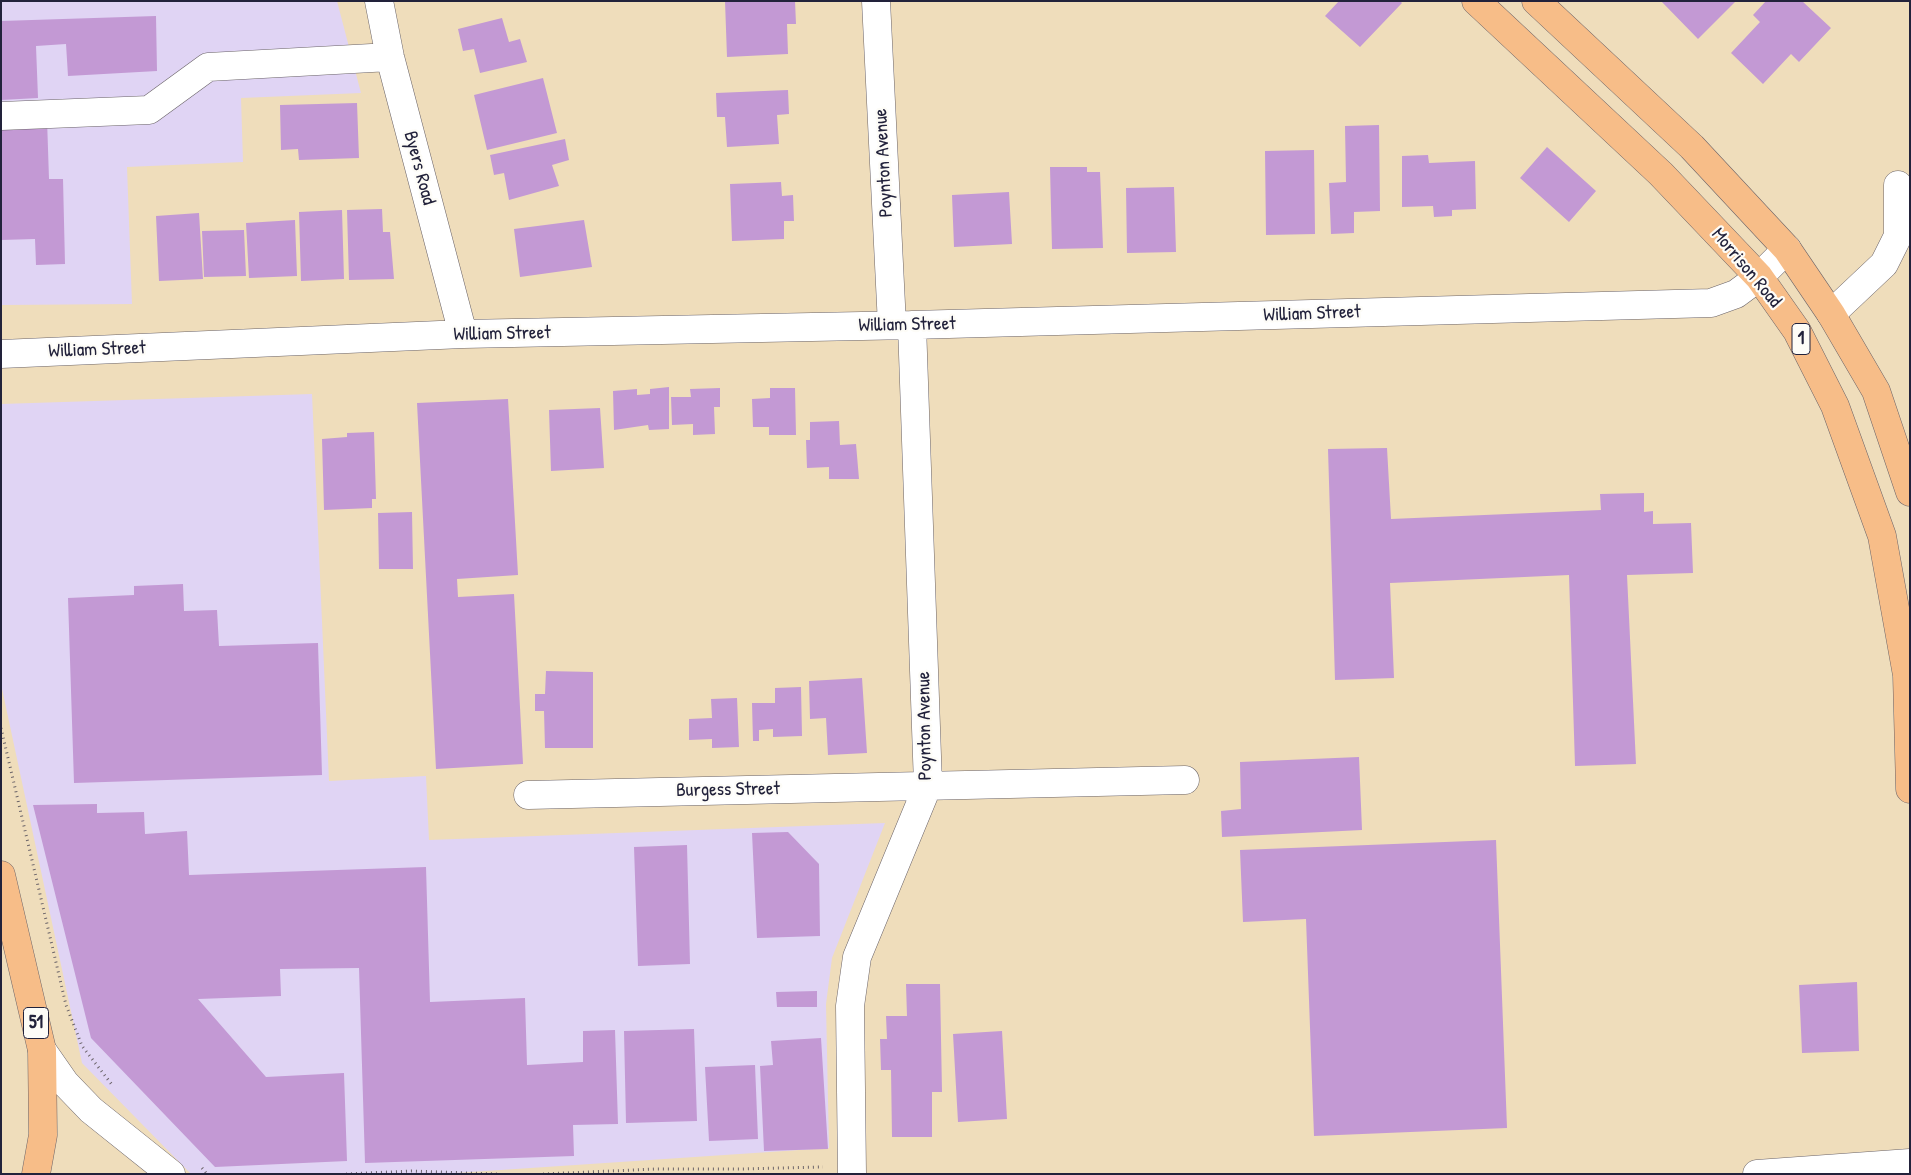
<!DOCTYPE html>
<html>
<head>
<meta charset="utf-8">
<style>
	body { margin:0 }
	#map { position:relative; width:1911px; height:1175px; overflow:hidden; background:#efddbb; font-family:"Patrick Hand",sans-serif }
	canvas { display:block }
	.frame { position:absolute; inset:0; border:2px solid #22223b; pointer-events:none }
</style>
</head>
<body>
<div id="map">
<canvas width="1911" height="1175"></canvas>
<div class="frame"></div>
</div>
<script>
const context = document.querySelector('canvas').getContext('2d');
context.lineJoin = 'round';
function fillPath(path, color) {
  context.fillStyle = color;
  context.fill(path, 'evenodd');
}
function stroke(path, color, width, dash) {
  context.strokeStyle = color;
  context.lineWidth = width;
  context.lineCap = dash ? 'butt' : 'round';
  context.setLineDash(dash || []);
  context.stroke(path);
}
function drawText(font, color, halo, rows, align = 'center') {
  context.font = font + ' "Patrick Hand",sans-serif';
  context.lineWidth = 4.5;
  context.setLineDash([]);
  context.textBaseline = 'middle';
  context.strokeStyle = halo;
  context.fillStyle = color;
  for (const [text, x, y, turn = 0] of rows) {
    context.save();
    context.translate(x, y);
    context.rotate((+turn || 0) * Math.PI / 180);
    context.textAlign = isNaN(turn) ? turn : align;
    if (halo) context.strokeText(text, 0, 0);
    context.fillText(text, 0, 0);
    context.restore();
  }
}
const built = new Path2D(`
	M 1,1 L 337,1 L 361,93 L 241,98 L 243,162 L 127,167 L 132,304 L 1,305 Z
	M 312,394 L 329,781 L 426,776 L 429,840 L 885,823 L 832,958 L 826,1004 L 829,1148 L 441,1174 L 191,1174 L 82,1063 L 1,684 L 1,404 Z`);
const building = new Path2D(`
	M 725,1 L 795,1 L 796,24 L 787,24 L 788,54 L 727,57 Z
	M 1339,1 L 1400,1 L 1402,3 L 1360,47 L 1325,16 Z
	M 1661,1 L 1736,1 L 1698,39 Z
	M 1766,1 L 1802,1 L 1831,28 L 1799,62 L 1791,54 L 1763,84 L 1731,53 L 1760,22 L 1753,15 Z
	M 156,16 L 157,71 L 68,76 L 66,44 L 36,46 L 38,98 L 1,100 L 1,21 Z
	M 502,18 L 509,42 L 520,39 L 527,62 L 480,73 L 474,49 L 463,51 L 458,29 Z
	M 543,78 L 557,133 L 487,150 L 474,95 Z
	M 788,90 L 789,114 L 777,115 L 779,144 L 727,147 L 725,117 L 717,117 L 716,93 Z
	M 357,103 L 359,158 L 299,160 L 298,149 L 281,150 L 280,105 Z
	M 47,119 L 49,179 L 63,179 L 65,264 L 36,265 L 35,239 L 1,240 L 1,122 Z
	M 1379,125 L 1380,211 L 1354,212 L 1354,233 L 1331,234 L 1329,183 L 1346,182 L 1345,126 Z
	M 565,139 L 569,160 L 552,165 L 559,186 L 509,200 L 504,173 L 494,175 L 490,155 Z
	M 1547,147 L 1596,191 L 1569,222 L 1520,178 Z
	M 1314,150 L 1315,234 L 1266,235 L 1265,151 Z
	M 1428,155 L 1429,163 L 1475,161 L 1476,209 L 1452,210 L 1452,216 L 1434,217 L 1433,206 L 1402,207 L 1402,156 Z
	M 1050,167 L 1087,167 L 1087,172 L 1100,172 L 1103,248 L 1052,249 Z
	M 781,182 L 782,196 L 793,195 L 794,221 L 784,221 L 784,239 L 732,241 L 730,184 Z
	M 1174,187 L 1176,252 L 1127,253 L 1126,188 Z
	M 1009,192 L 1012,244 L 954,247 L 952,195 Z
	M 382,209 L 383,232 L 390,232 L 394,279 L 349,280 L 347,210 Z
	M 342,210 L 344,279 L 301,281 L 299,212 Z
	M 199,213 L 203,279 L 159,281 L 156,216 Z
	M 295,220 L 297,276 L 249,278 L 246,223 Z
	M 584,220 L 592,267 L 520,277 L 514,229 Z
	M 244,230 L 246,276 L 204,277 L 202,231 Z
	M 669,387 L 669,429 L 649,430 L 648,425 L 614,430 L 613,391 L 637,389 L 637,395 L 650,394 L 650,389 Z
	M 720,388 L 720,407 L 714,407 L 715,434 L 693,435 L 693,424 L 672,425 L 671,397 L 691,397 L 690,389 Z
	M 770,388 L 795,388 L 796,435 L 769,435 L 769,427 L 753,427 L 752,399 L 770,398 Z
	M 508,399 L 518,575 L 457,579 L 458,597 L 514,594 L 523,764 L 436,769 L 417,403 Z
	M 600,408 L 604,468 L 551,471 L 549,410 Z
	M 839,421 L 840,445 L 856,444 L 859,479 L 829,479 L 829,467 L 807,468 L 806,440 L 810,440 L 810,422 Z
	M 374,432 L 376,499 L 372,499 L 372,508 L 324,510 L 322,439 L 347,437 L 347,433 Z
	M 1387,448 L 1391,519 L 1601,510 L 1600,494 L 1644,493 L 1644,512 L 1653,511 L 1653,524 L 1691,523 L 1693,573 L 1627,575 L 1636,764 L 1575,766 L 1569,575 L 1390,583 L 1394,678 L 1335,680 L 1328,449 Z
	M 412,512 L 413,569 L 379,569 L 378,513 Z
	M 183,584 L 184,611 L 217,610 L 219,646 L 318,643 L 322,775 L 74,783 L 68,598 L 134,595 L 134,586 Z
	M 546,671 L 593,672 L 593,748 L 545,748 L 544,711 L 535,711 L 535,694 L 545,694 Z
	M 862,678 L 867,753 L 828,755 L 826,718 L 810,719 L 809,681 Z
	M 801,687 L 802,736 L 773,737 L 773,729 L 759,730 L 759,741 L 753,741 L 752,703 L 775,703 L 775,688 Z
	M 737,698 L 739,747 L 712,748 L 712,739 L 689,740 L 689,719 L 712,718 L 711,699 Z
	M 1359,757 L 1362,830 L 1222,837 L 1221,811 L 1241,809 L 1240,762 Z
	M 97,804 L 97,813 L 144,812 L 145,834 L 187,831 L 189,875 L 426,867 L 430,1002 L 525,998 L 527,1065 L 583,1062 L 583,1031 L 615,1030 L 618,1124 L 573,1125 L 574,1156 L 365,1163 L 359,968 L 280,969 L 281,996 L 198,999 L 266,1077 L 344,1073 L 347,1161 L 215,1167 L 91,1038 L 33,805 Z
	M 788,832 L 819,864 L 820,936 L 757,938 L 752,833 Z
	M 1496,840 L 1507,1128 L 1314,1136 L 1306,919 L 1243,922 L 1240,850 Z
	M 687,845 L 690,964 L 638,966 L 634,847 Z
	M 1857,982 L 1859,1051 L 1802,1053 L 1799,985 Z
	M 906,984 L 940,984 L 942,1092 L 932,1092 L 932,1137 L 892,1137 L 891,1070 L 881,1070 L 880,1039 L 887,1039 L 886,1016 L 907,1016 Z
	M 817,991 L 817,1007 L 777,1007 L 776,992 Z
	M 694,1029 L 697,1121 L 626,1123 L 624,1031 Z
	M 1002,1031 L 1007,1119 L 958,1122 L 953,1034 Z
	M 821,1038 L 828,1149 L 764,1151 L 760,1066 L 773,1065 L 771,1041 Z
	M 755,1065 L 758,1139 L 709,1141 L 705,1067 Z`);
const path = new Path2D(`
	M 1,728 L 66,1005 L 82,1046 L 113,1086
	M 202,1168 L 207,1174
	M 346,1174 L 411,1171 L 497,1174
	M 543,1174 L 656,1169 L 739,1169 L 823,1167`);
const minor = new Path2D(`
	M 379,1 L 390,57 L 463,334
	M 876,1 L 892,325
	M 1,116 L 149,110 L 208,67 L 390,57
	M 1831,314 L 1884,264 L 1898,236 L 1898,185
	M 1,354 L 463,334 L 912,325 L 1711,303 L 1736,294 L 1759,277 L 1787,249
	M 528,795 L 1185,780
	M 42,1050 L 65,1083 L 91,1110 L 171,1174
	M 852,1174 L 850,1006 L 857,957 L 928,785 L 912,325
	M 1757,1174 L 1910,1163`);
const major = new Path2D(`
	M 1476,1 L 1661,174 L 1759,277 L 1797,331 L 1835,406 L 1882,536 L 1907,675 L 1910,789
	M 1536,1 L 1692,147 L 1787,249 L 1831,314 L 1876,391 L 1910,492`);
const highway = new Path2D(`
	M 1,875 L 42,1050 L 43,1135 L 36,1174`);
const shields = [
	[1801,339,18],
	[36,1023,25]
];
const shieldNames = [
	["1",1801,339],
	["51",36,1023]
];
const streetNames = [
	["Poynton Avenue",884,163,-93],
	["Byers Road",419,168,75],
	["Morrison Road",1746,268,50],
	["William Street",1312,314,-2],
	["William Street",907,325,-1],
	["William Street",502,334,-1],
	["William Street",97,350,-2],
	["Poynton Avenue",925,726,-91],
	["Burgess Street",728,790,-1]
];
fillPath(built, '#e0d4f4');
fillPath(building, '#c399d4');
stroke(minor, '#6a6368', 29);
stroke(major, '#6a6368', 29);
stroke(highway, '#6a6368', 29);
stroke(path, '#6a6368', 3, [1, 4]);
stroke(minor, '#fff', 28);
stroke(major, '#f7bd88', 28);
stroke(highway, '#f7bd88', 28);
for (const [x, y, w] of shields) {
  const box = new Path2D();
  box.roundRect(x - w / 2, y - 15.5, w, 31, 4);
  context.fillStyle = '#fdfcf7';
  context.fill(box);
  stroke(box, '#22223b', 1);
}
drawText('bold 18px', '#22223b', null, shieldNames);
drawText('19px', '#22223b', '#fdfcf7', streetNames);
</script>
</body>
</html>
